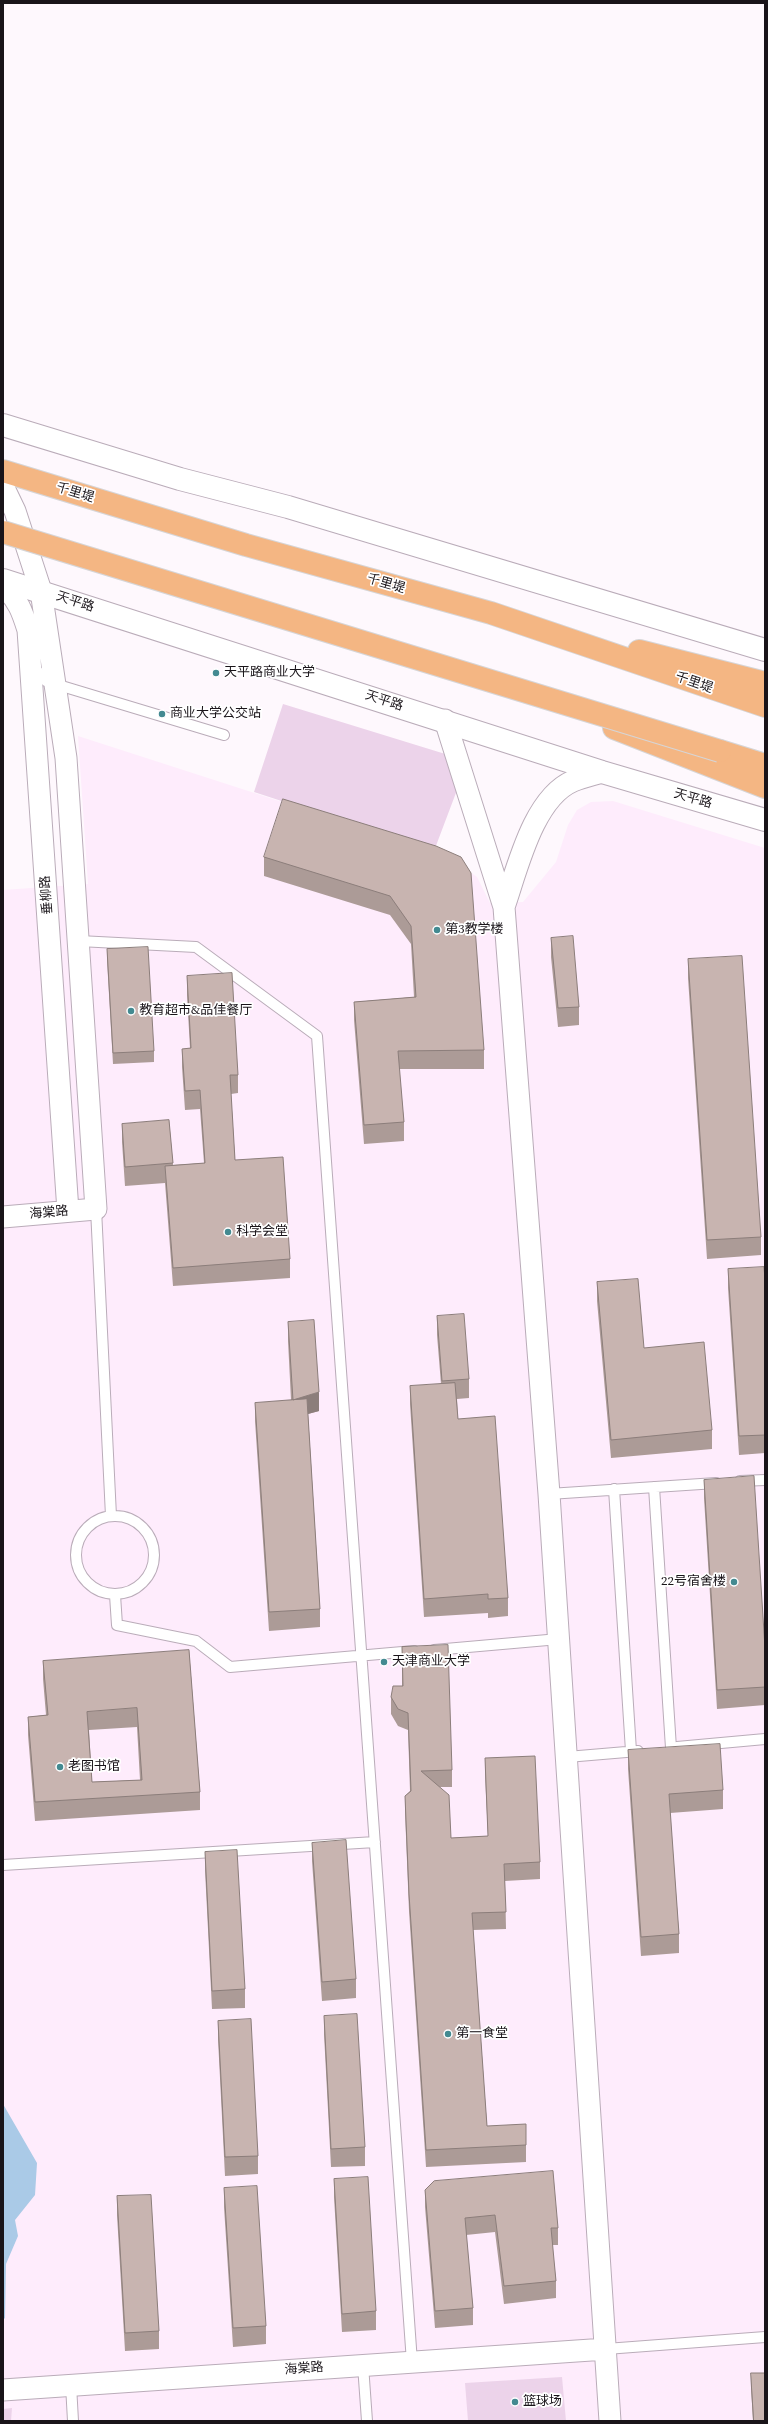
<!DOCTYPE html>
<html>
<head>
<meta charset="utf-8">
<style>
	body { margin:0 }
	#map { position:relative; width:768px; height:2424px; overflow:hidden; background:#fef8fd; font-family:"Source Serif 4",serif }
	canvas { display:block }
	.frame { position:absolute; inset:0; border:4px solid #191419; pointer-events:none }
</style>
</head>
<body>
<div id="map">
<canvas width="768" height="2424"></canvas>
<div class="frame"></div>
</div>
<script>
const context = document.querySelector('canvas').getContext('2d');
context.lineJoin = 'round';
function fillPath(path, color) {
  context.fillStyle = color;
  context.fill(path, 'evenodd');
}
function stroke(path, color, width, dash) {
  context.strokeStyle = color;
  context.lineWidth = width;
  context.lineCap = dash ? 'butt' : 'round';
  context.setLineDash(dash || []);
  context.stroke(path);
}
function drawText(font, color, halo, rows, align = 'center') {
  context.font = font + ' "Source Serif 4","Noto Sans SC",serif';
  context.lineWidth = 3.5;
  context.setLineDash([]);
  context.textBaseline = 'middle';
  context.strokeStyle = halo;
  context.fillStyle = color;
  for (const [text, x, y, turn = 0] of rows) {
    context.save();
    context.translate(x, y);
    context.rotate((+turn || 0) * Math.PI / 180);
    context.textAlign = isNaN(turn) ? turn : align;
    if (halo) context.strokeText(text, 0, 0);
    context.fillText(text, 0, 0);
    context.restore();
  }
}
const built = new Path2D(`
	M 78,736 L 434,851 L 457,863 L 477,877 L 490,903 L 523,902 L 556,862 L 568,825 L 577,810 L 591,802 L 613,801 L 765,848 L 765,2421 L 3,2421 L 3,890 L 88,884 Z`);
const green = new Path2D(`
	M 283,704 L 468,761 L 434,851 L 254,792 Z
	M 562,2377 L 566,2421 L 468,2421 L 465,2383 Z
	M 12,2408 L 11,2421 L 3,2421 L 3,2409 Z`);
const water = new Path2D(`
	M 3,2104 L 37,2163 L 35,2195 L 15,2220 L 18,2236 L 6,2264 L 5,2318 L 3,2320 Z`);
const lane = new Path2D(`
	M 34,667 L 46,681 L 55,684 L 224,735
	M 79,941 L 196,947 L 317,1036 L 412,2362
	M 96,1209 L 111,1516
	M 740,1481 L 765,1480
	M 654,1487 L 671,1748
	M 614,1489 L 631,1751
	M 549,1494 L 716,1483
	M76 1555a39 39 0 1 1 78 0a39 39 0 1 1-78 0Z
	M 115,1595 L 117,1625 L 196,1641 L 230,1667 L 414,1651
	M 434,1650 L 559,1639
	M 677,1747 L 765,1739
	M 567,1757 L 638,1751
	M 3,1865 L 375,1842
	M 606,2349 L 765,2337
	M 363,2365 L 367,2421
	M 71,2385 L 73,2421`);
const street = new Path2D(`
	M 3,486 L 15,511 L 41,591 L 66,758 L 96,1209 L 3,1217
	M 3,587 C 18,598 23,614 28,630 L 68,1211
	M 445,720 L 504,907 L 549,1494 L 610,2421
	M 504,907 C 517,870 533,798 573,781 C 582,777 592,775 602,772
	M 3,2390 L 606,2349`);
const secondary = new Path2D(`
	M 3,425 L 180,479 L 288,507 L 765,650
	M 3,580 L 602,772 L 765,820`);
const highway = new Path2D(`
	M 3,471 L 246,545 L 491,613 L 765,706
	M 639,651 L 765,683
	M 614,728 L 765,787
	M 720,751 L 765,765`);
const highwayBridge = new Path2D(`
	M 3,532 L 720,751`);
const wall = new Path2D(`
	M 436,846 L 484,1050 L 484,1069 L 399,1069 L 404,1122 L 404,1141 L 364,1144 L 354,1020 L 354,1002 L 414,997 L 411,944 L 390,915 L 264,876 L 264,857 Z
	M 551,938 L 579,1007 L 579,1025 L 558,1027 L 551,957 Z
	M 107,949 L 154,1051 L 154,1062 L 113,1064 L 107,960 Z
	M 688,959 L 761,1237 L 761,1255 L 707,1259 L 688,978 Z
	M 187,976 L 238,1075 L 238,1093 L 231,1094 L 235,1160 L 290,1259 L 290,1278 L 173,1286 L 165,1183 L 125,1186 L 122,1142 L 122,1124 L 169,1120 L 173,1165 L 204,1163 L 200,1109 L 185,1110 L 182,1067 L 182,1049 L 190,1048 L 187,995 Z
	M 728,1269 L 765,1279 L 765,1453 L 739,1455 L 728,1288 Z
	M 597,1282 L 644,1348 L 712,1430 L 712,1449 L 611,1458 L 597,1301 Z
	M 437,1316 L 469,1379 L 469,1398 L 457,1399 L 458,1419 L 508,1598 L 508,1616 L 488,1618 L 488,1613 L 424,1617 L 410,1404 L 410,1386 L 441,1384 L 437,1335 Z
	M 288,1322 L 319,1411 L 308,1414 L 320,1609 L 320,1627 L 269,1631 L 255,1421 L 255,1403 L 291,1400 L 288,1341 Z
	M 704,1480 L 765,1648 L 765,1705 L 717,1709 L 704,1498 Z
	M 402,1647 L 452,1770 L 452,1787 L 440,1787 L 451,1838 L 488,1836 L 485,1775 L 485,1758 L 540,1862 L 540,1879 L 505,1881 L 506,1929 L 473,1930 L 487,2126 L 526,2145 L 526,2162 L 426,2167 L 409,1911 L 405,1812 L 405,1796 L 410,1791 L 408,1730 L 398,1726 L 391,1714 L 391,1697 L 402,1686 Z
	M 189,1650 L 200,1792 L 200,1810 L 35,1821 L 28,1735 L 28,1717 L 46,1715 L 43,1679 L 43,1661 ZM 137,1727 L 140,1780 L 92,1782 L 89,1730 Z
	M 628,1750 L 723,1790 L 723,1809 L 670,1813 L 679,1934 L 679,1953 L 641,1956 L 628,1769 Z
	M 312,1843 L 356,1979 L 356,1998 L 322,2001 L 312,1861 Z
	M 205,1852 L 245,1989 L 245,2008 L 212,2009 L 205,1870 Z
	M 324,2016 L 365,2147 L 365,2166 L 331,2167 L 324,2034 Z
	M 218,2021 L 258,2156 L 258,2174 L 225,2176 L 218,2039 Z
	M 334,2179 L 376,2311 L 376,2330 L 342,2332 L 334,2197 Z
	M 224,2188 L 266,2326 L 266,2344 L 233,2347 L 224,2207 Z
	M 425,2190 L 558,2228 L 558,2245 L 552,2245 L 556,2281 L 556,2298 L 504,2304 L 495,2232 L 466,2235 L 473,2308 L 473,2325 L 435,2328 L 425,2207 Z
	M 117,2196 L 159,2331 L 159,2349 L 125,2351 L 117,2215 Z
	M 751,2373 L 765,2421 L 753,2421 L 751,2387 Z`);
const shadedWall = new Path2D(`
	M 319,1392 L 319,1411 L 293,1418 L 293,1400 Z`);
const building = new Path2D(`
	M 283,799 L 436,846 L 461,857 L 471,873 L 484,1050 L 398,1051 L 404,1122 L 364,1125 L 354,1002 L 416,997 L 411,926 L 390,896 L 264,857 Z
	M 573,936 L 579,1007 L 558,1008 L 551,938 Z
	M 148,947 L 154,1051 L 113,1053 L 107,949 Z
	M 742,956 L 761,1237 L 707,1240 L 688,959 Z
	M 232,973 L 238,1075 L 230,1075 L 235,1160 L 283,1157 L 290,1259 L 173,1268 L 165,1166 L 205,1163 L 200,1090 L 185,1091 L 182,1049 L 191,1048 L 187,976 Z
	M 169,1120 L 173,1163 L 125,1167 L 122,1124 Z
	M 764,1267 L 765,1279 L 765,1435 L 739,1436 L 728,1269 Z
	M 638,1279 L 644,1348 L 704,1342 L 712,1430 L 611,1440 L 597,1282 Z
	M 464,1314 L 469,1379 L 442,1381 L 437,1316 Z
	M 314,1320 L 319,1392 L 293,1400 L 288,1322 Z
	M 455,1383 L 458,1419 L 495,1416 L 508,1598 L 488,1599 L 488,1594 L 424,1599 L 410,1386 Z
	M 307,1399 L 320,1609 L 269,1612 L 255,1403 Z
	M 754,1476 L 765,1648 L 765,1687 L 717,1690 L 704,1480 Z
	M 448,1645 L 452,1770 L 421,1771 L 449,1795 L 451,1838 L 488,1836 L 485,1758 L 535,1756 L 540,1862 L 504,1864 L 506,1912 L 472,1913 L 487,2126 L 526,2124 L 526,2145 L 426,2150 L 409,1894 L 405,1796 L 411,1791 L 408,1713 L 398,1709 L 391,1697 L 393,1686 L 403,1686 L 402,1647 Z
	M 189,1650 L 200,1792 L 35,1802 L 28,1717 L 48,1715 L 43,1661 ZM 137,1708 L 142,1780 L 92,1782 L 87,1712 Z
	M 720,1744 L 723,1790 L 669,1794 L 679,1934 L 641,1937 L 628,1750 Z
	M 346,1840 L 356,1979 L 322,1982 L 312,1843 Z
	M 237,1850 L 245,1989 L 212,1991 L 205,1852 Z
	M 357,2014 L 365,2147 L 331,2149 L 324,2016 Z
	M 251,2019 L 258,2156 L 225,2157 L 218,2021 Z
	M 553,2171 L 558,2228 L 551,2228 L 556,2281 L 504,2286 L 495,2215 L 465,2218 L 473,2308 L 435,2311 L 425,2190 L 434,2181 Z
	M 368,2177 L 376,2311 L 342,2314 L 334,2179 Z
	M 257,2186 L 266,2326 L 233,2328 L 224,2188 Z
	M 151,2195 L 159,2331 L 125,2333 L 117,2196 Z
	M 751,2373 L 765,2373 L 765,2421 L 754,2421 Z`);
const markers = [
	[216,673,4,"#438a91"],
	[162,714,4,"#438a91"],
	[437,930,4,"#438a91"],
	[131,1011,4,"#438a91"],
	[228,1232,4,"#438a91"],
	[734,1582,4,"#438a91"],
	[384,1662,4,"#438a91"],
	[60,1767,4,"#438a91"],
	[448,2034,4,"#438a91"],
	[515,2402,4,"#438a91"]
];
const streetNames = [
	["千里堤",75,493,17],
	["千里堤",386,584,16],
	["天平路",75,602,18],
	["千里堤",694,683,19],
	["天平路",384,701,18],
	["天平路",693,799,16],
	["垂柳路",47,895,-94],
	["海棠路",49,1213,-5],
	["海棠路",304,2369,-4]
];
const poiNames = [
	["天平路商业大学",224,673],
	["商业大学公交站",170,714],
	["第3教学楼",445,930],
	["教育超市&品佳餐厅",139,1011],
	["科学会堂",236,1232],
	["22号宿舍楼",726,1582,"right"],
	["天津商业大学",392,1662],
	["老图书馆",68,1767],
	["第一食堂",456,2034],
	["篮球场",523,2402]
];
fillPath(built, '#feecfc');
fillPath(green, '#ecd3ea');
fillPath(water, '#aacae7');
stroke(lane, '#baacb9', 12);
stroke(street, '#baacb9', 23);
stroke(secondary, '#baacb9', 24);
stroke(highway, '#d6d5d6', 24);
stroke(lane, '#fff', 10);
stroke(street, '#fff', 21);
stroke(secondary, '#fff', 22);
stroke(highway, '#f4b683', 22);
stroke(highwayBridge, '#d6d5d6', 24, []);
stroke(highwayBridge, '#f4b683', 22);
fillPath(wall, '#ac9b97');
fillPath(shadedWall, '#8c7e7b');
fillPath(building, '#c8b4b0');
stroke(building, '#8c7e7b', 1);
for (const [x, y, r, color] of markers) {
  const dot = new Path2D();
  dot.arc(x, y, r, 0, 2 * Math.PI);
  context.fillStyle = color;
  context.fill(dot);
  stroke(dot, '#fff', 1.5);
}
drawText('13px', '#191419', '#fff', streetNames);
drawText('13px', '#191419', '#fff', poiNames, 'left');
</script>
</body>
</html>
